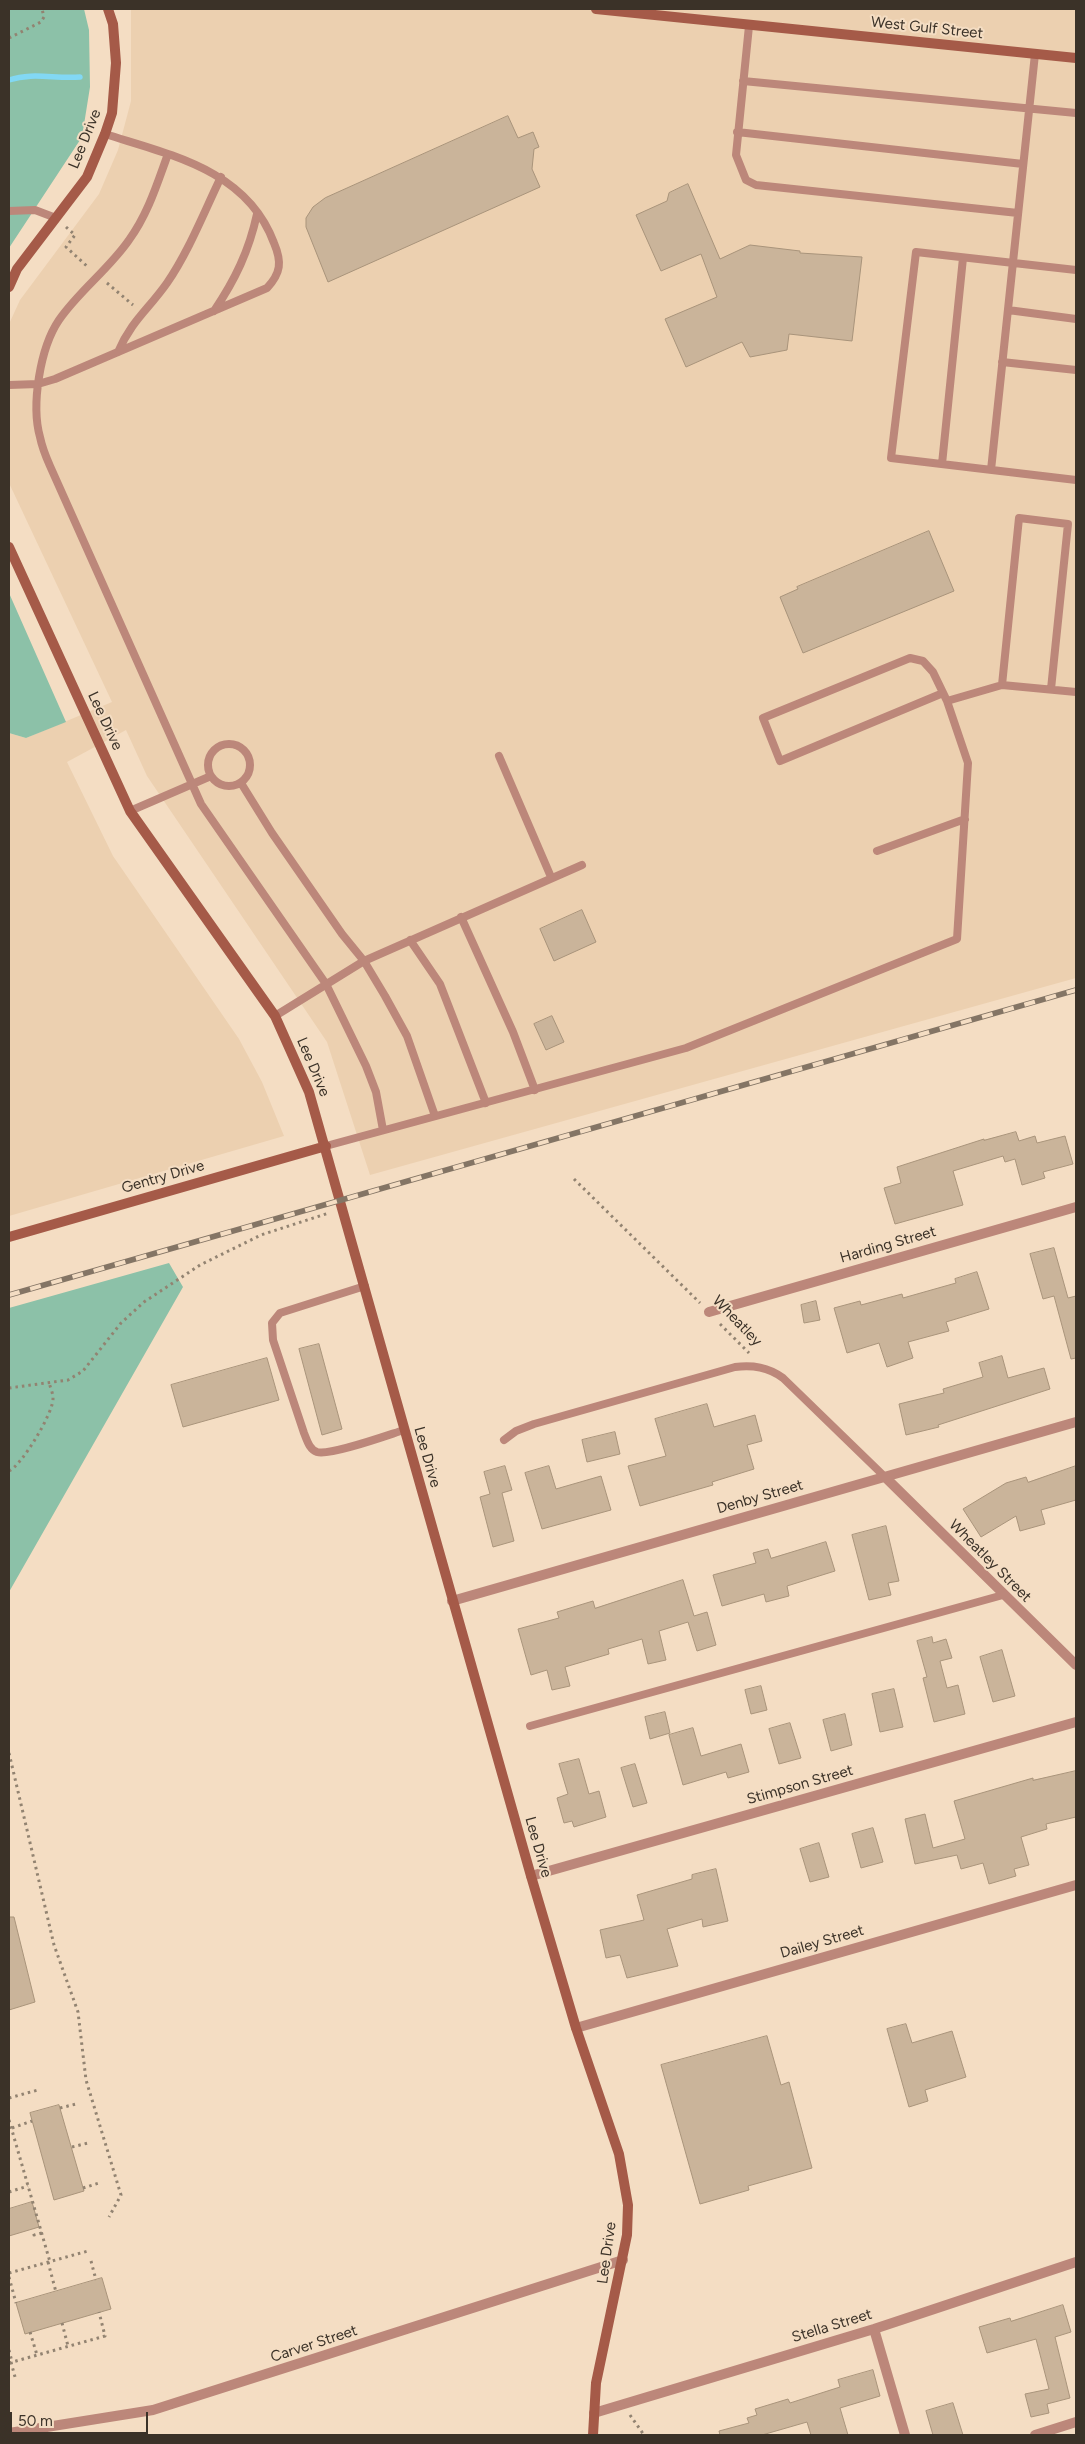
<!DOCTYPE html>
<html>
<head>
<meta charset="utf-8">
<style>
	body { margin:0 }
	#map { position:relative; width:1085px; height:2444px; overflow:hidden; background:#f4ddc3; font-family:Figtree,sans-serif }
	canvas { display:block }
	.frame { position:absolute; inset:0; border:10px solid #3b3228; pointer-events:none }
	.scale { position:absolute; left:10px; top:2412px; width:138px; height:22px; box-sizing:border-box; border:2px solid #3b3228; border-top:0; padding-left:6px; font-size:15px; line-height:18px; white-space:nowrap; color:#3b3228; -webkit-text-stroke:4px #f4ddc3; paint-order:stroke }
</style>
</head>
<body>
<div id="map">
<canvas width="1085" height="2444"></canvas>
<div class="frame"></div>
<div class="scale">50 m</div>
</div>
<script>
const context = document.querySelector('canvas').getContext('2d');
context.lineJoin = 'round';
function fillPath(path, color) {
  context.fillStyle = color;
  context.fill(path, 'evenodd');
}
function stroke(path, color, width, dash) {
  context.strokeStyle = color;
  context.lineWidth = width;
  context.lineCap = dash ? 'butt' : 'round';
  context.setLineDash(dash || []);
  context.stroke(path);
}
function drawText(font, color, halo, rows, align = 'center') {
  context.font = font + ' Figtree,sans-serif';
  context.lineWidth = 4;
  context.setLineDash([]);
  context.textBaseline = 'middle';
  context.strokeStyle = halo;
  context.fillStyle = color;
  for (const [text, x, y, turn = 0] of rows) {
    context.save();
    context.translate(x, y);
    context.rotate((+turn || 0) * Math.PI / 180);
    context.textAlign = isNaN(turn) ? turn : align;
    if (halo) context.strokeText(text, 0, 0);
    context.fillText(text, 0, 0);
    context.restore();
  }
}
const built = new Path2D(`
	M 131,9 L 1076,9 L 1076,978 L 370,1175 L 327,1042 L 147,776 L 126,730 L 67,762 L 113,856 L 239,1039 L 262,1082 L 284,1136 L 9,1216 L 9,733 L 26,738 L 112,702 L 9,483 L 9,324 L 20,300 L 99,194 L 118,150 L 131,101 Z`);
const green = new Path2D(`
	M 9,9 L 84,9 L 89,30 L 90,87 L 82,137 L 9,248 Z
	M 9,593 L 66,722 L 26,738 L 9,733 Z
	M 169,1263 L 183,1287 L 9,1592 L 9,1308 Z`);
const stream = new Path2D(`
	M 9,80 C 33,72 54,79 80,77`);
const building = new Path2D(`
	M 508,116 L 518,138 L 533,132 L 539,147 L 534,149 L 532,169 L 540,187 L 328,282 L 306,227 L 306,218 L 313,207 L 325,198 Z
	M 688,184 L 720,259 L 750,245 L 800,251 L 800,253 L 862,257 L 852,341 L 789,334 L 787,350 L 750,357 L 742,342 L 686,367 L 665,319 L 717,297 L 701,254 L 661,271 L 636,215 L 667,201 L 669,193 Z
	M 929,531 L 954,591 L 803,653 L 780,597 L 798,589 L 797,587 Z
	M 582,910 L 596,942 L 554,961 L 540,929 Z
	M 552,1016 L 564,1042 L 546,1050 L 534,1024 Z
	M 1016,1132 L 1019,1141 L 1035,1136 L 1037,1143 L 1065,1136 L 1073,1164 L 1043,1172 L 1045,1178 L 1022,1185 L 1015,1159 L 1005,1162 L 1003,1156 L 953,1171 L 963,1205 L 895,1224 L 884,1188 L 901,1183 L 897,1167 L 984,1139 L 984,1140 Z
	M 1054,1248 L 1068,1298 L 1076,1296 L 1076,1358 L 1071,1359 L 1054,1296 L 1043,1299 L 1030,1254 Z
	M 977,1272 L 989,1309 L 946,1322 L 949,1331 L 908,1342 L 913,1358 L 887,1367 L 879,1343 L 847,1353 L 834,1308 L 860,1301 L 861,1305 L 902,1294 L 903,1298 L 956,1283 L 955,1279 Z
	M 816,1301 L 820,1320 L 804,1323 L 801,1305 Z
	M 319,1344 L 342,1429 L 322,1435 L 299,1349 Z
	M 1002,1356 L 1008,1378 L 1044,1368 L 1050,1389 L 938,1425 L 939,1427 L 906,1435 L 899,1404 L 944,1393 L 943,1389 L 983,1377 L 979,1363 Z
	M 267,1358 L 279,1400 L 183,1427 L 171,1385 Z
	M 707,1404 L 714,1427 L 755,1415 L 762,1441 L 747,1445 L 754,1469 L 712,1482 L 713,1485 L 640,1506 L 628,1466 L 666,1456 L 655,1419 Z
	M 615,1432 L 620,1454 L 587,1462 L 582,1440 Z
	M 505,1466 L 512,1490 L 502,1493 L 514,1541 L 493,1547 L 480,1497 L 490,1494 L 484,1472 Z
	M 549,1466 L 556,1489 L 601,1476 L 611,1510 L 542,1529 L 525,1473 Z
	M 1076,1466 L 1076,1500 L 1041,1510 L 1045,1524 L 1020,1531 L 1016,1516 L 981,1537 L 963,1509 L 1006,1483 L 1026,1477 L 1028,1482 Z
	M 886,1526 L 899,1581 L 888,1583 L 891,1595 L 869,1600 L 852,1535 Z
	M 826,1542 L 835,1571 L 787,1586 L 789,1596 L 766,1602 L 764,1594 L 722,1606 L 713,1575 L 756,1563 L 753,1553 L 768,1549 L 771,1558 Z
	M 683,1580 L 694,1616 L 707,1612 L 716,1645 L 697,1651 L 688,1622 L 659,1631 L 666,1660 L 648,1664 L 642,1639 L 608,1649 L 609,1654 L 565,1667 L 570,1686 L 552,1690 L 547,1670 L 531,1675 L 518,1629 L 559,1618 L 557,1612 L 593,1601 L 595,1608 Z
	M 932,1637 L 933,1643 L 946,1639 L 952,1658 L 940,1661 L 947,1688 L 958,1685 L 965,1714 L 934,1722 L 923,1678 L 927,1677 L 917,1641 Z
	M 1002,1650 L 1015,1696 L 993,1702 L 980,1657 Z
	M 761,1686 L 767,1710 L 751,1714 L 745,1690 Z
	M 894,1689 L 903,1727 L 880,1732 L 872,1694 Z
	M 665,1712 L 670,1733 L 650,1739 L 645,1717 Z
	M 845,1714 L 852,1745 L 831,1751 L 823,1720 Z
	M 790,1723 L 801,1758 L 779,1764 L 769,1729 Z
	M 693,1728 L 701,1756 L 741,1744 L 749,1772 L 728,1778 L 726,1772 L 683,1785 L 669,1735 Z
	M 579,1759 L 589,1794 L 599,1791 L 606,1817 L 574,1827 L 572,1821 L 564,1823 L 557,1798 L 568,1794 L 559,1764 Z
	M 635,1764 L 647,1803 L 633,1807 L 621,1768 Z
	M 1076,1771 L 1076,1817 L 1046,1824 L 1047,1829 L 1021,1837 L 1029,1865 L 1014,1869 L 1016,1876 L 989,1884 L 983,1863 L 961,1869 L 957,1855 L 915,1864 L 905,1819 L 925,1814 L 933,1848 L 965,1839 L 954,1801 L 1033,1778 L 1033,1780 Z
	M 873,1828 L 883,1862 L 861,1868 L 852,1834 Z
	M 819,1843 L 829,1877 L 810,1882 L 800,1849 Z
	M 716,1869 L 728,1921 L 703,1927 L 702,1919 L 667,1929 L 678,1966 L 627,1978 L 620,1955 L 606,1958 L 600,1930 L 644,1920 L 637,1895 L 692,1879 L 692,1875 Z
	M 9,1917 L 14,1917 L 35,2002 L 9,2010 Z
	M 906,2024 L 912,2043 L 952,2031 L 966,2077 L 925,2090 L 928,2101 L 909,2107 L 887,2029 Z
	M 767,2036 L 781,2085 L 789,2082 L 812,2168 L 748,2186 L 749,2190 L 700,2204 L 661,2065 Z
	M 59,2105 L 84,2191 L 54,2200 L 30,2113 Z
	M 32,2202 L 39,2227 L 9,2236 L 9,2209 Z
	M 102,2278 L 111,2309 L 25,2334 L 16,2303 Z
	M 1063,2305 L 1071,2332 L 1055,2337 L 1070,2398 L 1047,2404 L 1049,2413 L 1031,2417 L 1025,2394 L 1049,2389 L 1036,2339 L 987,2353 L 979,2327 L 1010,2318 L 1011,2321 Z
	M 873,2370 L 880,2396 L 840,2408 L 848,2435 L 811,2435 L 807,2422 L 762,2435 L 720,2435 L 719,2431 L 749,2423 L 747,2418 L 757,2415 L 755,2409 L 788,2399 L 790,2403 L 840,2387 L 838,2380 Z
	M 953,2403 L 963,2435 L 933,2435 L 926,2411 Z`);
const path = new Path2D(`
	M 9,38 L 41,22 L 44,17 L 42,9
	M 66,227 L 75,235 L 66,247 L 89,268
	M 107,283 L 133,305
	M 574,1179 L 700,1303
	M 720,1324 L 749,1353
	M 9,1388 L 68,1380 L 83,1371 L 121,1323 L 144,1302 L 200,1265 L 261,1235 L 329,1213
	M 9,1471 C 22,1465 54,1412 53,1398 C 53,1393 50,1387 49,1382
	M 9,1753 L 54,1945 L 78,2012 L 86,2080 L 121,2195 L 109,2217
	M 9,2098 L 38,2090
	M 60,2108 L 76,2104
	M 9,2120 L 50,2262
	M 12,2128 L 32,2121
	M 72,2147 L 88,2143
	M 83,2188 L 99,2183
	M 9,2192 L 28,2186
	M 34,2234 L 34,2235 L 42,2233
	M 91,2261 L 96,2280
	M 48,2262 L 56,2292
	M 9,2273 L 88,2251
	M 9,2277 L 16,2303
	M 62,2323 L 68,2346
	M 30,2332 L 37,2355
	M 9,2350 L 12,2362
	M 11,2362 L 15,2377
	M 9,2363 L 105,2336 L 99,2312
	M 630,2415 L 644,2435`);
const lane = new Path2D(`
	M 749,26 L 736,155 L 746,180 L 756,185 L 1018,213
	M 743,81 L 1076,113
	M 737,132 L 1023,164
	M 168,154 C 157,184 148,214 129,240 C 109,269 79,291 59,320 C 40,348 31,405 40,437 C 42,447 46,457 50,466 L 201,804 L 326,984 L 366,1066 L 376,1092 L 383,1130
	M 9,211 L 35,210 L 56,218
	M 1076,270 L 916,252 L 891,458 L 1076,480
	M 1008,310 L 1076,319
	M 214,311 C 235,280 249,251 257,214
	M 118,352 C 132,320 148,310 167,283 C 189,251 204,212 221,177
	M 1002,362 L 1076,370
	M 9,385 L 38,384 L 55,379 L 267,288 C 281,273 282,262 274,243 C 247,170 171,155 105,134
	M 942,464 L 963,258
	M 991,470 L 1035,54
	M 1002,685 L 1019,518 L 1068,524 L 1051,689
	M 947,701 L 1002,685 L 1076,692
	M208 765a21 21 0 1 1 42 0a21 21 0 1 1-42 0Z
	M 499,756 L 551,877
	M 241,783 L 272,833 L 342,934 L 364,961 L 385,996 L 407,1036 L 435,1116
	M 130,811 L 211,776
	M 877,851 L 965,819
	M 461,917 L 513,1032 L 535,1090
	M 410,940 L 440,984 L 486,1103
	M 275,1016 L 364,961 L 582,865
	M 326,1146 L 686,1048 L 957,939 L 968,763 L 947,701 L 933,672 L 923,661 L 910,658 L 763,718 L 780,761 L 943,693
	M 365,1286 L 280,1313 L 272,1323 L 273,1340 L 304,1433 C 307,1440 309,1449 317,1452 C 330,1456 388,1435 404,1430
	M 504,1440 L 516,1431 L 534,1424 L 735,1367 C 753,1365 768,1367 783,1378 L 885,1477
	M 530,1726 L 1003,1595`);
const street = new Path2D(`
	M 709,1312 L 1076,1207
	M 885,1477 L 1076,1665
	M 452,1601 L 1076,1422
	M 531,1876 L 1076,1722
	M 576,2028 L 1076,1885
	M 874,2329 L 905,2435
	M 594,2413 L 874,2329 L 1076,2262
	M 9,2433 L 153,2410 L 623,2260
	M 1035,2435 L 1076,2422`);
const secondary = new Path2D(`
	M 596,9 L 1076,58
	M 9,287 L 17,269 L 87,177 L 105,134 L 112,113 L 116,63 L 113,24 L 108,9
	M 9,547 L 130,811 L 275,1016 L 309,1092 L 531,1876 L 576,2028 L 619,2154 L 628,2205 L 627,2235 L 596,2383 L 593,2435
	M 9,1237 L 326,1146`);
const rail = new Path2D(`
	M 9,1295 L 1076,990`);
const streetNames = [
	["West Gulf Street",927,28,6],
	["Lee Drive",85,139,-68],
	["Lee Drive",105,721,65],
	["Lee Drive",313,1067,67],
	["Gentry Drive",163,1177,-16],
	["Harding Street",888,1245,-16],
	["Wheatley",737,1321,46],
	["Lee Drive",427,1457,74],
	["Denby Street",760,1497,-16],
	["Wheatley Street",990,1561,45],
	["Stimpson Street",800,1785,-16],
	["Lee Drive",538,1847,74],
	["Dailey Street",822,1942,-16],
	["Lee Drive",607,2253,-82],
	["Stella Street",832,2326,-17],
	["Carver Street",314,2344,-18]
];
fillPath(built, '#ecd0b0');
fillPath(green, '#8cc1a8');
stroke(stream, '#82d8f4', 5.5);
fillPath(building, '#cab49a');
stroke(building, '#a9947b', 1);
stroke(path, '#928371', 3, [2.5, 4]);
stroke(lane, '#bc877a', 8);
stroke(street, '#bc877a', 10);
stroke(secondary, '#a55a48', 10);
stroke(rail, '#847565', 5.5);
stroke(rail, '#f4ddc3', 4, [11]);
drawText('15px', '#3b3228', '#f4ddc3', streetNames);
</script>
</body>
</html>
